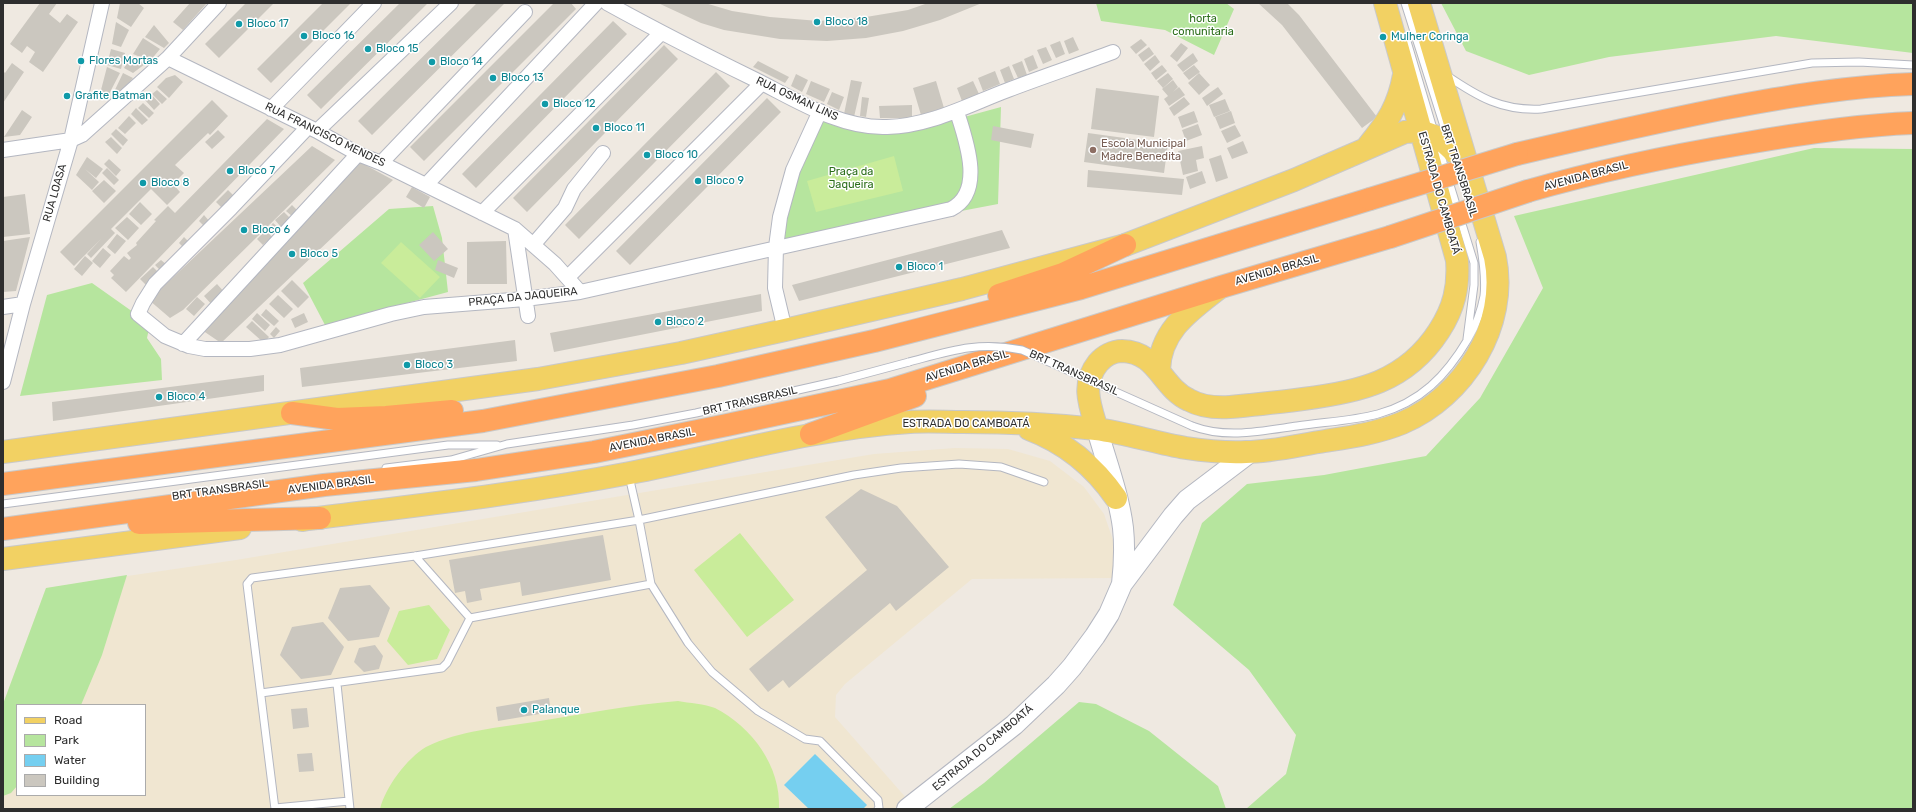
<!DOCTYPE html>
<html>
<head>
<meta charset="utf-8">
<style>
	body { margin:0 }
	#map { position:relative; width:1916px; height:812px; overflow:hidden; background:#efe9e1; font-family:Rubik,sans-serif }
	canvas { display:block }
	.frame { position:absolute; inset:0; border:4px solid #2e2e2e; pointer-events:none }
	.legend { position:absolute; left:16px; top:704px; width:130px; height:92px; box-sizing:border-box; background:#fff; border:1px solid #ababab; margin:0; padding:5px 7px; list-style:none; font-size:12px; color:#2e2e2e }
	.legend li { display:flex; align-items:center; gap:8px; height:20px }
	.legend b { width:20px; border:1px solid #ababab }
</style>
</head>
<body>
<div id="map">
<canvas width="1916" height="812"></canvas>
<div class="frame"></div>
<ul class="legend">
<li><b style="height:5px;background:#f2d163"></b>Road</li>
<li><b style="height:11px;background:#b6e59e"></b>Park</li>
<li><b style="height:11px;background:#75cff0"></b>Water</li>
<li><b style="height:11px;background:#cbc7bf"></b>Building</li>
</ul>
</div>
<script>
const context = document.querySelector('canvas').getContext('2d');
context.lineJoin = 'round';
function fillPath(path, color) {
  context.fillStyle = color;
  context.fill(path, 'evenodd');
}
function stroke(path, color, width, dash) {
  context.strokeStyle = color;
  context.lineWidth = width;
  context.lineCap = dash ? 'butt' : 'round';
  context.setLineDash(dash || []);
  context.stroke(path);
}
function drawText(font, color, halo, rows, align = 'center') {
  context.font = font + ' Rubik,sans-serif';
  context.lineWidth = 3;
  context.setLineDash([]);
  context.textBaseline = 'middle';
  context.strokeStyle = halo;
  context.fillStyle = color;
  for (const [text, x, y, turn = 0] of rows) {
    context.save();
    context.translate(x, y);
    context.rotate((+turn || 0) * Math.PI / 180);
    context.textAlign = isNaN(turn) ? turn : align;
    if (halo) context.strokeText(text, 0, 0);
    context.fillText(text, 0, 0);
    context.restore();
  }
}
const education = new Path2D(`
	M 955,448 L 1008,449 L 1050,461 L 1084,487 L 1104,514 L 1114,543 L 1116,578 L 972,579 L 845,684 L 836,695 L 835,717 L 908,800 L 898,809 L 3,809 L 3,704 L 46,588 L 236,560 L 874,454 ZM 17,705 L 145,705 L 145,795 L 17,795 Z`);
const green = new Path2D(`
	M 1096,3 L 1226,3 L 1234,9 L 1214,55 L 1165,30 L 1101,21 Z
	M 1441,3 L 1913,3 L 1913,53 L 1776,36 L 1609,57 L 1529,75 L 1466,51 Z
	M 1001,107 L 998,204 L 777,246 L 782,216 L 821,116 L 889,133 L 946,122 Z
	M 1814,148 L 1913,149 L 1913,809 L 1246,809 L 1286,774 L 1296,735 L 1249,670 L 1173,605 L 1202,523 L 1247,484 L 1324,475 L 1426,456 L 1480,398 L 1543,288 L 1514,216 Z
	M 433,206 L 442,238 L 448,292 L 325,325 L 303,283 L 389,209 Z
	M 92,283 L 150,324 L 147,338 L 161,359 L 162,380 L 20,396 L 47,295 Z
	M 127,575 L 102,655 L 81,705 L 17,705 L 17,786 L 11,793 L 3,796 L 3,704 L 46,588 Z
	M 1079,702 L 1096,704 L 1149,731 L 1218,786 L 1226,809 L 949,809 L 984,783 Z`);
const pitch = new Path2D(`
	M 894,156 L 903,191 L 816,212 L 807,181 Z
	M 401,242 L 440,277 L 420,298 L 381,263 Z
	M 740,533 L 794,600 L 747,637 L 694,570 Z
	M 429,605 L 450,630 L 437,659 L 408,665 L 387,641 L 399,611 Z
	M 678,701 C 689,703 705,704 715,708 C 752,727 781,766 779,809 L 380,809 C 385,788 407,758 426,747 C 460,730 498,728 534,722 C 582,714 630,705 678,701 Z`);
const water = new Path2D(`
	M 815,754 L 867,805 L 863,809 L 809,809 L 784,785 Z`);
const building = new Path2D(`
	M 40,3 L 57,3 L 49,14 L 60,23 L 67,14 L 78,22 L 43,72 L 29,62 L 35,52 L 27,46 L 22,53 L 10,44 Z
	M 120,3 L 138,3 L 144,8 L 131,27 L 117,18 Z
	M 190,3 L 207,3 L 183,30 L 173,22 Z
	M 246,3 L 274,3 L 219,58 L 205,44 Z
	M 323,3 L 351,3 L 271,83 L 257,69 Z
	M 400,3 L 428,3 L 321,109 L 307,95 Z
	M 477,3 L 505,3 L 372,135 L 358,121 Z
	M 554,3 L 571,3 L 576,9 L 424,161 L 410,147 Z
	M 658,3 L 705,3 L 732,11 L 770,17 L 819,21 L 866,17 L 908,10 L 928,3 L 982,3 L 940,20 L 903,31 L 866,38 L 827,41 L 780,39 L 724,30 L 701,23 Z
	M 1258,3 L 1287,3 L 1299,15 L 1377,117 L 1362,128 L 1282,25 Z
	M 613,21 L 627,34 L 476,188 L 462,174 Z
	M 116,22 L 129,30 L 121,47 L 112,44 Z
	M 154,25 L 169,43 L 164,48 L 145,37 Z
	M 1073,37 L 1079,50 L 1069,54 L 1064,41 Z
	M 143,38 L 160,49 L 150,61 L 133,54 Z
	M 1141,39 L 1147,45 L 1136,54 L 1130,47 Z
	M 1060,41 L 1065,54 L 1056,58 L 1050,45 Z
	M 1181,43 L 1188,48 L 1177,62 L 1170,56 Z
	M 664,45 L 678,59 L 527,212 L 513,198 Z
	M 1046,47 L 1052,60 L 1043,64 L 1037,50 Z
	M 1149,47 L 1154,54 L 1143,62 L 1138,55 Z
	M 111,49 L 125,53 L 121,69 L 107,65 Z
	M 1193,53 L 1198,61 L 1183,72 L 1177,65 Z
	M 1033,55 L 1038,68 L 1029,72 L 1024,59 Z
	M 1155,55 L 1160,62 L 1150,71 L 1144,64 Z
	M 131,56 L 145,64 L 133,73 L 124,68 Z
	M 758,61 L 789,77 L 785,83 L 753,67 Z
	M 1022,61 L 1027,75 L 1018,78 L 1012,65 Z
	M 12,63 L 24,72 L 3,103 L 3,71 L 5,73 Z
	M 1162,65 L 1167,71 L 1156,80 L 1151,73 Z
	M 1194,65 L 1200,72 L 1189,80 L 1183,73 Z
	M 1009,66 L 1014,79 L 1005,83 L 1000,70 Z
	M 107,67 L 120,73 L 109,94 L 103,93 L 101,90 Z
	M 995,71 L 1000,84 L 983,91 L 978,78 Z
	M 716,72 L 730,86 L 579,239 L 565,225 Z
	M 123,73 L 133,78 L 118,97 L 113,94 Z
	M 1168,73 L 1173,79 L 1163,88 L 1157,81 Z
	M 1199,73 L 1210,85 L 1199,95 L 1188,83 Z
	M 796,74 L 808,80 L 802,92 L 791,86 Z
	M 175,75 L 183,82 L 169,98 L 157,87 L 166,78 Z
	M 851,80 L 862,82 L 854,117 L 844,114 Z
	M 1173,80 L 1178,87 L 1173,92 L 1179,87 L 1185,95 L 1169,106 L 1164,99 L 1168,96 L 1162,89 Z
	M 811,81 L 830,89 L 824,102 L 806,94 Z
	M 936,81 L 944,108 L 921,115 L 913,88 Z
	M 973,81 L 979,94 L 962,101 L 957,88 Z
	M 1218,87 L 1223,94 L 1207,106 L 1202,98 Z
	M 1096,88 L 1159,96 L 1154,137 L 1091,129 Z
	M 157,90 L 167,99 L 162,104 L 152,94 Z
	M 832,92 L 844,97 L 839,110 L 827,104 Z
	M 151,94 L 160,104 L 154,110 L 145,100 Z
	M 862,97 L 869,98 L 866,117 L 860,116 Z
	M 1184,97 L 1190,104 L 1174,116 L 1169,108 Z
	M 767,98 L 781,112 L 630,265 L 616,251 Z
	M 1225,99 L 1230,111 L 1214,117 L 1209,105 Z
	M 212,100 L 228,116 L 210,135 L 208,133 L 175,165 L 184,173 L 173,184 L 180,192 L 167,205 L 151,189 L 111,229 L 115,233 L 91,258 L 87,254 L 101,239 L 74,266 L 60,252 Z
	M 143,103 L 154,113 L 149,118 L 138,108 Z
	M 912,105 L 912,118 L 880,118 L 879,106 Z
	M 136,108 L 148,120 L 142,125 L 131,114 Z
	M 22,110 L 32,117 L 20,135 L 4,137 Z
	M 1194,111 L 1198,122 L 1182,128 L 1178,117 Z
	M 1231,111 L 1235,123 L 1220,129 L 1215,117 Z
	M 129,116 L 136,123 L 125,134 L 118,128 Z
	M 267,119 L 284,129 L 126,292 L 111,278 L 114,275 L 110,271 L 124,256 L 129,260 L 131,258 L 127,253 L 137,245 L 136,243 L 156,221 L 154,220 L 168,206 L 175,213 Z
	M 1198,124 L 1202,135 L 1186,141 L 1182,130 Z
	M 1235,125 L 1241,136 L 1227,143 L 1221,131 Z
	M 993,126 L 1034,134 L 1031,148 L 991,140 Z
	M 116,129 L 128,140 L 123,146 L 111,134 Z
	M 218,130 L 225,137 L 212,149 L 205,142 Z
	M 1088,133 L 1168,144 L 1164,173 L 1084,162 Z
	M 111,137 L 122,148 L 117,154 L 105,142 Z
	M 1243,141 L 1248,153 L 1232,159 L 1227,148 Z
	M 312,146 L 335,160 L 183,310 L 170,318 L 149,300 Z
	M 1202,146 L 1204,158 L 1196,160 L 1198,171 L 1183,175 L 1178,151 Z
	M 1221,155 L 1228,178 L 1216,182 L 1209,159 Z
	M 87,157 L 103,169 L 96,178 L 85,169 L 99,182 L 92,190 L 76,175 Z
	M 109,159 L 121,170 L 116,176 L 104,164 Z
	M 358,161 L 393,180 L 221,343 L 199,328 Z
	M 107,168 L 119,180 L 114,185 L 102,173 Z
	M 1088,170 L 1184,179 L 1182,195 L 1087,187 Z
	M 1202,171 L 1206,183 L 1190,189 L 1186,177 Z
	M 104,180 L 116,191 L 104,203 L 92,191 Z
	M 412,187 L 430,197 L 424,208 L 406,197 Z
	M 228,190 L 236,198 L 224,210 L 216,202 Z
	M 25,194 L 30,234 L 3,237 L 3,197 Z
	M 140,202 L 152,214 L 141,225 L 129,214 Z
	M 292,205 L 298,211 L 293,217 L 286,211 Z
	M 284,212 L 290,218 L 281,227 L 275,220 Z
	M 204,215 L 210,222 L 205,227 L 199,221 Z
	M 127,217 L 139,228 L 128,240 L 115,228 Z
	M 273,223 L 280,229 L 274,235 L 268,229 Z
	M 266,230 L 272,237 L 263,245 L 257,239 Z
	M 1002,230 L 1010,248 L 799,301 L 792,285 Z
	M 433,232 L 448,249 L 434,261 L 419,245 Z
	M 117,234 L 126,241 L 115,254 L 107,247 Z
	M 30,237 L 16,291 L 3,292 L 3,241 Z
	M 184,237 L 190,243 L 185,249 L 179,243 Z
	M 506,241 L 507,284 L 467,284 L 467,242 Z
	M 103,248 L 111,255 L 100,268 L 92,261 Z
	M 85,256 L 93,263 L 82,276 L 74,269 Z
	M 161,260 L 167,265 L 161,271 L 155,265 Z
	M 438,260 L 458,268 L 454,278 L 435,270 Z
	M 153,267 L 161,275 L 148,287 L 140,279 Z
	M 292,280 L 309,297 L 298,308 L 281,291 Z
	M 217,284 L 226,294 L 213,306 L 204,296 Z
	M 761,294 L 762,311 L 554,352 L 550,333 Z
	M 278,295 L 293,309 L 284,318 L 269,304 Z
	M 197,297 L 205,304 L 194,316 L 186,309 Z
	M 266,309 L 279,321 L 274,326 L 261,315 Z
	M 257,313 L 270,325 L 265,331 L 252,319 Z
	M 304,313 L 308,322 L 295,328 L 291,319 Z
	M 252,321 L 269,337 L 264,343 L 246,327 Z
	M 276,327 L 280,331 L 274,338 L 270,334 Z
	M 515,340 L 517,361 L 302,387 L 300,368 Z
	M 264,375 L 264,391 L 53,421 L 52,402 Z
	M 861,489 L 897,506 L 949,567 L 896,611 L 890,603 L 789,688 L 783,680 L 768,692 L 749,669 L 867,570 L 825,517 Z
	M 603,535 L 611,580 L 522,596 L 520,582 L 480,589 L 482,600 L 467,603 L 465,591 L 455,593 L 449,560 Z
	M 370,585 L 390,608 L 379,637 L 348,641 L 328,618 L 340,588 Z
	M 323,622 L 344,647 L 331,675 L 301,679 L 280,655 L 292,627 Z
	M 375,645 L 383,656 L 379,669 L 364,672 L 354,662 L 359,648 Z
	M 549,698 L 551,712 L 498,721 L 496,707 Z
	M 307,708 L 309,727 L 293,729 L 291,709 Z
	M 312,753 L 314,771 L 299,772 L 297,754 Z`);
const lane = new Path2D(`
	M 1405,3 L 1448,139
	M 1406,38 L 1434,132
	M 1446,75 C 1478,97 1502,111 1541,109 L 1812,63 L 1859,62 L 1913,65
	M 1438,146 L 1474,263 L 1474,285 L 1467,339
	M 1192,426 C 1226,439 1262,431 1297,426 C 1323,422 1352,421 1378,414 C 1421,402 1446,376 1468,339 C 1476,325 1481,312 1484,296 C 1486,279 1483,259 1480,242
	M 386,468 L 451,460 L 507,444 L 633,425 L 696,413 L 838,381 L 909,362
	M 629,476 L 639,520 L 854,475 L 901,468 L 959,464 L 1001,467 L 1044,482
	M 3,504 L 448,445 L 497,445
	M 415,556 L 470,618
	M 337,684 L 350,809
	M 261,693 L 442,668 L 447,663 L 470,618 L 651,584
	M 275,808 L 349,801
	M 275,809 L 247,584 L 252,578 L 415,556 L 639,520 L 651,584 L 688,643 L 712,672 L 758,711 L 805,739 L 820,741 L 878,800 L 879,808 L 878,809`);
const street = new Path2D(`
	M 607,3 C 654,29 703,54 752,78 C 793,98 839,129 887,127 C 930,126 968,105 1008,90 C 1042,77 1078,65 1113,52
	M 168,58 L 219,3
	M 271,109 L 374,3
	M 308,127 L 231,208 L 155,284 L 143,303 L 138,314 L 165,336 L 189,346 L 205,349 L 250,349 L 280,345 L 391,314 L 424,307 L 525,299 L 580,292 L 951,209 C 985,192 966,140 957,112
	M 317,131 L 451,3
	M 3,150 L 71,140 L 82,135 L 168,58 L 317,131 L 358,154 L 381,163 L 515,229 L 555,264 L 580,292
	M 381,163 L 525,12
	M 426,185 L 596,3
	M 482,213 L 661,33
	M 515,229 L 528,316
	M 533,245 L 565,208 L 574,189 L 603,153
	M 568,277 L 762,83
	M 3,307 L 23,304
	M 785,330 L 775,288 L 776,247 L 780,217 L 793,170 L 820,111
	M 183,344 L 358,154
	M 3,382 L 23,304 L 71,140 L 102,3`);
const secondary = new Path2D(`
	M 1097,429 C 1106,461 1119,495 1123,528 C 1125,547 1124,566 1122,584
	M 907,809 L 1014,725 L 1056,685 L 1072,667 L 1095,636 L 1109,614 L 1122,584 L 1173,516 L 1187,500 L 1249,453`);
const primary = new Path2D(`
	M 1368,146 C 1388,121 1398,107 1404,75
	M 1159,370 C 1160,330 1191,310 1219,288
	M 1029,429 C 1066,443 1094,466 1116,498
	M 1097,429 C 1090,406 1081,384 1098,363 C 1104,356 1113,351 1122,351 C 1158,352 1161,387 1189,400 C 1202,407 1216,408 1230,407 C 1254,405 1279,402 1303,399 C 1359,392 1406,382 1439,331 C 1454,308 1459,287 1457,260 L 1385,3
	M 3,452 L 538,379 L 681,353 L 785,330 L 962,289 L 1125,245 L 1294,180 L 1405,132 C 1434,129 1449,143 1465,165
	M 302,520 C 411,506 521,494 630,473 C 723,455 815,428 910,422 C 928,421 946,422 963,422 C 1007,422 1052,424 1096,429 C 1126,433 1156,443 1186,448 C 1206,451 1226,453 1246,452 C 1272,452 1299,445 1325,441 C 1350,437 1378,433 1402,423 C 1464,397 1509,325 1495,257 L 1419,3
	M 3,559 L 240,528`);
const highway = new Path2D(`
	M 1517,154 C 1585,138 1652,123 1721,109 C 1784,97 1849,86 1913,84
	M 1528,191 C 1598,171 1669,156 1741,144 C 1798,134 1856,125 1913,123
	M 999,295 L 1063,274 L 1125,245
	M 292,413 L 337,419 L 386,417 L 452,411
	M 811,434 L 915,396
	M 3,484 L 483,421 L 718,376 L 874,341 L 1081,288 L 1370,199
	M 139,523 L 320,518
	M 3,529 L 324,485 L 476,470 L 594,452 L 727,425 L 890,390 L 1221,287 L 1390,237`);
const laneBridge = new Path2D(`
	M 909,362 C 950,351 978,341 1022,350 L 1192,426`);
const highwayBridge = new Path2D(`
	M 1370,199 L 1517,154
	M 1390,237 L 1528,191`);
const markers = [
	[817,22,4,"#0f9aa8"],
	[239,24,4,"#0f9aa8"],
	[304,36,4,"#0f9aa8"],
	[1383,37,4,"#0f9aa8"],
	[368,49,4,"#0f9aa8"],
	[81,61,4,"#0f9aa8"],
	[432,62,4,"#0f9aa8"],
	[493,78,4,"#0f9aa8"],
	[67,96,4,"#0f9aa8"],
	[545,104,4,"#0f9aa8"],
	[596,128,4,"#0f9aa8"],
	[1093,150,4,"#8d6e63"],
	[647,155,4,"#0f9aa8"],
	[230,171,4,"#0f9aa8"],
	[698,181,4,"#0f9aa8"],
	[143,183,4,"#0f9aa8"],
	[244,230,4,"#0f9aa8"],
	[292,254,4,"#0f9aa8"],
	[899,267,4,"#0f9aa8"],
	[658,322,4,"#0f9aa8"],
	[407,365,4,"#0f9aa8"],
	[159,397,4,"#0f9aa8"],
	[524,710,4,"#0f9aa8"]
];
const parkNames = [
	["horta",1203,19],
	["comunitaria",1203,32],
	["Praça da",851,172],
	["Jaqueira",851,185]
];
const cultureNames = [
	["Bloco 18",825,22],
	["Bloco 17",247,24],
	["Bloco 16",312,36],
	["Mulher Coringa",1391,37],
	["Bloco 15",376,49],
	["Flores Mortas",89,61],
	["Bloco 14",440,62],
	["Bloco 13",501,78],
	["Grafite Batman",75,96],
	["Bloco 12",553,104],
	["Bloco 11",604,128],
	["Bloco 10",655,155],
	["Bloco 7",238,171],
	["Bloco 9",706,181],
	["Bloco 8",151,183],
	["Bloco 6",252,230],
	["Bloco 5",300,254],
	["Bloco 1",907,267],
	["Bloco 2",666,322],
	["Bloco 3",415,365],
	["Bloco 4",167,397],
	["Palanque",532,710]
];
const streetNames = [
	["RUA OSMAN LINS",797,99,25],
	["RUA FRANCISCO MENDES",325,135,26],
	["BRT TRANSBRASIL",1459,171,72],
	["AVENIDA BRASIL",1586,176,-15],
	["RUA LOASA",55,193,-74],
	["ESTRADA DO CAMBOATÁ",1439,193,74],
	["AVENIDA BRASIL",1277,270,-16],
	["PRAÇA DA JAQUEIRA",523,297,-6],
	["AVENIDA BRASIL",967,366,-17],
	["BRT TRANSBRASIL",1074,373,24],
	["BRT TRANSBRASIL",750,401,-13],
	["ESTRADA DO CAMBOATÁ",966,424],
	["AVENIDA BRASIL",652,440,-11],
	["AVENIDA BRASIL",331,485,-7],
	["BRT TRANSBRASIL",220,490,-8],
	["ESTRADA DO CAMBOATÁ",983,748,-40]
];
const educationNames = [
	["Escola Municipal",1101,144],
	["Madre Benedita",1101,157]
];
fillPath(education, '#f0e6d1');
fillPath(green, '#b6e59e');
fillPath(pitch, '#c9ec9a');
fillPath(water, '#75cff0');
fillPath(building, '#cbc7bf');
stroke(lane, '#b4b7c1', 9);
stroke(street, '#b4b7c1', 16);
stroke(secondary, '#b4b7c1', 22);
stroke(primary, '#c9c9c9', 24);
stroke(highway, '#c9c9c9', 24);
stroke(lane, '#fff', 7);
stroke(street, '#fff', 14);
stroke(secondary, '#fff', 20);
stroke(primary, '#f2d163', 22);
stroke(highway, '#ffa35c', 22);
stroke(laneBridge, '#b4b7c1', 9, []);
stroke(highwayBridge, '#c9c9c9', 24, []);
stroke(laneBridge, '#fff', 7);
stroke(highwayBridge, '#ffa35c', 22);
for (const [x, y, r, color] of markers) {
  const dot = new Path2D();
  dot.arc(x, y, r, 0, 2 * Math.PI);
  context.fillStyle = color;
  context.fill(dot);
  stroke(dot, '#fff', 1.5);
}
drawText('11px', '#2c6e1b', '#fff', parkNames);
drawText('11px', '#0d838f', '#fff', cultureNames, 'left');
drawText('11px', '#2e2e2e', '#fff', streetNames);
drawText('11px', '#785e54', '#fff', educationNames, 'left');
</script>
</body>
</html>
